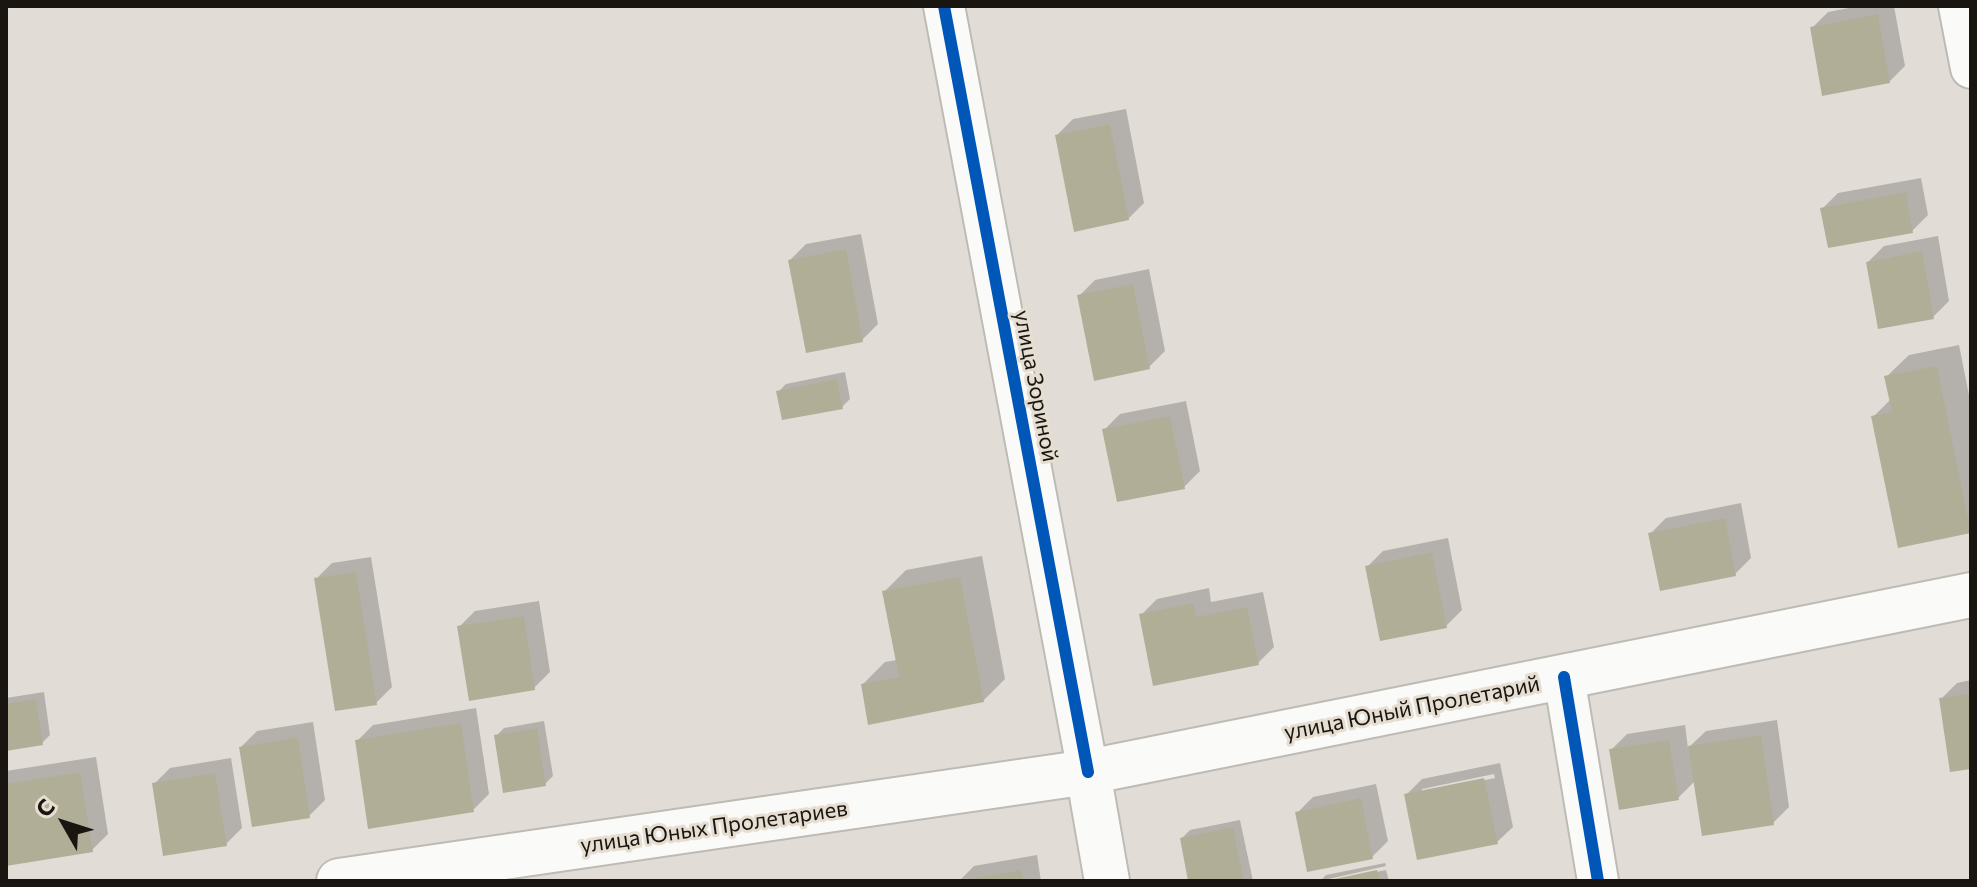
<!DOCTYPE html>
<html>
<head>
<meta charset="utf-8">
<style>
	body { margin:0 }
	#map { position:relative; width:1977px; height:887px; overflow:hidden; background:#e1ddd6; font-family:Commissioner,sans-serif }
	canvas { display:block }
	.frame { position:absolute; inset:0; border:8px solid #191612; pointer-events:none }
	.north { position:absolute; left:24px; top:783px; width:80px; height:80px; -webkit-text-stroke:6px #e6ded1; paint-order:stroke; rotate:309deg; font-size:22px; font-weight:700; line-height:32px; text-align:center; color:#191612 }
	.north::after { content:''; display:block; margin:auto; width:28px; height:36px; background:#191612; clip-path:polygon(50% 0,100% 100%,50% 72%,0 100%) }
</style>
</head>
<body>
<div id="map">
<canvas width="1977" height="887"></canvas>
<div class="frame"></div>
<div class="north">С</div>
</div>
<script>
const context = document.querySelector('canvas').getContext('2d');
context.lineJoin = 'round';
function fillPath(path, color) {
  context.fillStyle = color;
  context.fill(path, 'evenodd');
}
function stroke(path, color, width, dash) {
  context.strokeStyle = color;
  context.lineWidth = width;
  context.lineCap = dash ? 'butt' : 'round';
  context.setLineDash(dash || []);
  context.stroke(path);
}
function drawText(font, color, halo, rows, align = 'center') {
  context.font = font + ' Commissioner,sans-serif';
  context.lineWidth = 6;
  context.setLineDash([]);
  context.textBaseline = 'middle';
  context.strokeStyle = halo;
  context.fillStyle = color;
  for (const [text, x, y, turn = 0] of rows) {
    context.save();
    context.translate(x, y);
    context.rotate((+turn || 0) * Math.PI / 180);
    context.textAlign = isNaN(turn) ? turn : align;
    if (halo) context.strokeText(text, 0, 0);
    context.fillText(text, 0, 0);
    context.restore();
  }
}
const shadow = new Path2D(`
	M 1859,6 L 1894,6 L 1905,66 L 1889,82 L 1812,28 L 1828,12 Z
	M 1126,109 L 1144,203 L 1128,219 L 1057,135 L 1073,119 Z
	M 1921,178 L 1928,215 L 1912,231 L 1822,209 L 1838,193 Z
	M 861,234 L 878,324 L 862,340 L 790,260 L 806,244 Z
	M 1938,236 L 1949,301 L 1933,317 L 1868,262 L 1884,246 Z
	M 1149,269 L 1165,351 L 1149,367 L 1079,296 L 1095,280 Z
	M 1959,345 L 1971,405 L 1970,531 L 1873,417 L 1891,399 L 1886,377 L 1909,355 Z
	M 845,372 L 850,399 L 842,407 L 778,392 L 786,384 Z
	M 1186,401 L 1200,471 L 1184,487 L 1104,430 L 1120,414 Z
	M 1741,503 L 1751,558 L 1735,574 L 1650,534 L 1666,518 Z
	M 1448,538 L 1462,610 L 1446,626 L 1367,567 L 1383,551 Z
	M 982,556 L 1005,679 L 983,701 L 863,684 L 885,662 L 897,660 L 884,592 L 906,570 Z
	M 371,557 L 392,687 L 376,703 L 316,579 L 332,563 Z
	M 1209,588 L 1211,602 L 1263,592 L 1274,647 L 1258,663 L 1141,615 L 1157,599 Z
	M 539,601 L 550,672 L 534,688 L 459,627 L 475,611 Z
	M 1971,680 L 1971,767 L 1941,699 L 1957,683 Z
	M 44,692 L 50,735 L 42,743 L 6,749 L 6,698 Z
	M 476,708 L 489,794 L 473,810 L 357,741 L 373,725 Z
	M 1777,720 L 1789,807 L 1773,823 L 1695,781 L 1678,798 L 1611,750 L 1627,734 L 1685,725 L 1688,748 L 1706,731 Z
	M 544,721 L 553,776 L 545,784 L 496,736 L 504,728 Z
	M 313,722 L 325,800 L 309,816 L 241,747 L 257,731 Z
	M 96,757 L 108,834 L 92,850 L 6,864 L 6,771 Z
	M 231,758 L 242,828 L 226,844 L 154,784 L 170,768 Z
	M 1500,763 L 1513,827 L 1497,842 L 1406,795 L 1422,779 ZM 1494,774 L 1495,778 L 1422,793 L 1422,789 Z
	M 1376,784 L 1388,841 L 1372,857 L 1297,813 L 1313,797 Z
	M 1240,820 L 1253,881 L 1191,881 L 1182,838 L 1190,830 Z
	M 1037,855 L 1041,881 L 959,881 L 974,866 Z
	M 1385,863 L 1386,866 L 1320,881 L 1326,875 Z
	M 1386,870 L 1389,881 L 1333,881 Z`);
const building = new Path2D(`
	M 1878,14 L 1890,83 L 1822,96 L 1810,27 Z
	M 1110,124 L 1129,220 L 1074,232 L 1055,135 Z
	M 1906,192 L 1913,233 L 1828,248 L 1820,208 Z
	M 846,249 L 863,342 L 806,353 L 788,260 Z
	M 1922,251 L 1934,319 L 1878,329 L 1866,262 Z
	M 1133,284 L 1150,369 L 1094,381 L 1077,295 Z
	M 1937,366 L 1971,533 L 1898,548 L 1871,416 L 1892,412 L 1884,376 Z
	M 837,379 L 843,409 L 782,420 L 776,391 Z
	M 1170,416 L 1185,489 L 1117,502 L 1102,429 Z
	M 1725,518 L 1736,576 L 1660,591 L 1648,533 Z
	M 1432,552 L 1447,628 L 1380,641 L 1365,566 Z
	M 356,572 L 377,705 L 335,711 L 314,578 Z
	M 960,577 L 984,702 L 868,725 L 861,684 L 899,677 L 882,591 Z
	M 1193,603 L 1196,617 L 1247,607 L 1259,665 L 1153,686 L 1139,614 Z
	M 524,616 L 535,690 L 469,701 L 457,626 Z
	M 1971,693 L 1971,769 L 1950,772 L 1939,698 Z
	M 36,699 L 43,745 L 6,751 L 6,704 Z
	M 461,723 L 474,812 L 368,829 L 355,740 Z
	M 537,728 L 546,786 L 503,793 L 494,735 Z
	M 1761,735 L 1774,825 L 1702,836 L 1688,746 Z
	M 298,737 L 310,818 L 252,827 L 239,747 Z
	M 1669,740 L 1679,800 L 1619,810 L 1609,749 Z
	M 80,772 L 93,852 L 6,866 L 6,784 Z
	M 215,773 L 227,846 L 163,856 L 152,783 Z
	M 1484,778 L 1498,844 L 1417,860 L 1404,794 Z
	M 1361,798 L 1373,859 L 1307,872 L 1295,812 Z
	M 1233,827 L 1244,881 L 1188,881 L 1180,838 Z
	M 1021,870 L 1023,881 L 968,881 L 968,879 Z
	M 1377,870 L 1380,881 L 1330,881 L 1330,880 Z`);
const street = new Path2D(`
	M 944,6 L 1088,772
	M 1959,6 L 1971,68
	M 1564,677 L 1598,881`);
const secondary = new Path2D(`
	M 1088,772 L 1107,881
	M 339,881 L 1088,772 L 1971,595`);
const cycleway = new Path2D(`
	M 944,6 L 1088,772
	M 1564,677 L 1598,881`);
const streetNames = [
	["улица Зориной",1036,386,79],
	["улица Юный Пролетарий",1412,708,-11],
	["улица Юных Пролетариев",714,827,-8]
];
fillPath(shadow, '#0003');
fillPath(building, '#b1ae98');
stroke(street, '#bebbb5', 44);
stroke(secondary, '#bebbb5', 48);
stroke(street, '#fafaf9', 40);
stroke(secondary, '#fafaf9', 44);
stroke(cycleway, '#0057b8', 12);
drawText('22px', '#191612', '#e6ded1', streetNames);
</script>
</body>
</html>
